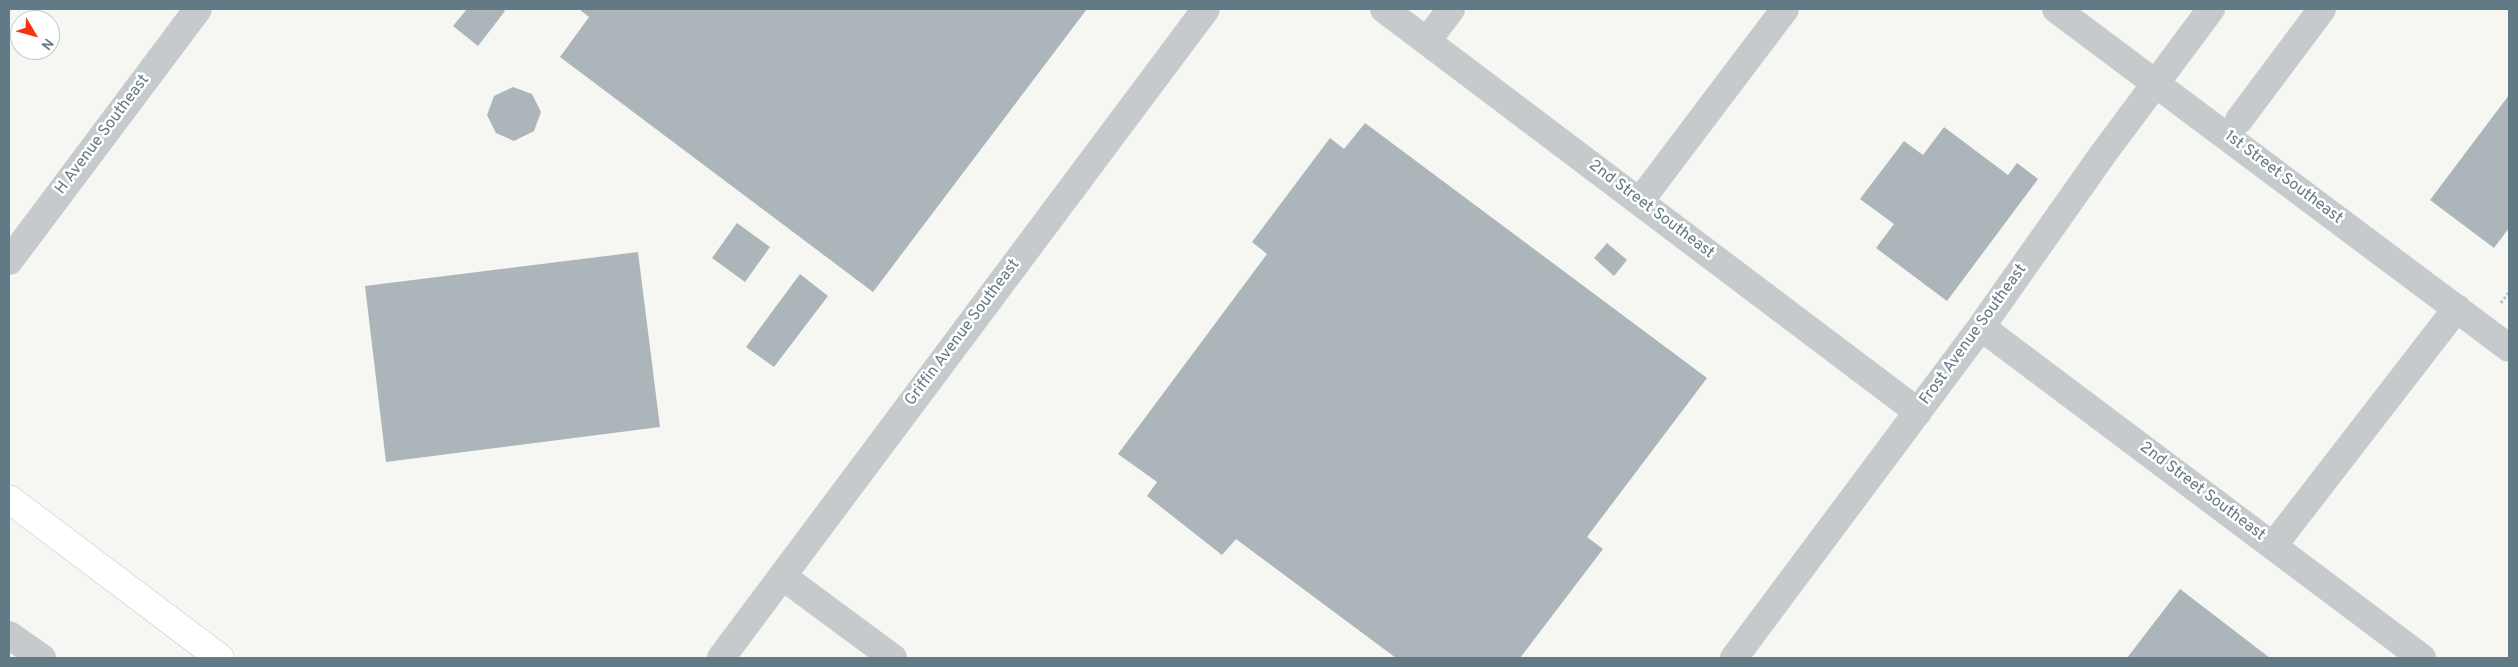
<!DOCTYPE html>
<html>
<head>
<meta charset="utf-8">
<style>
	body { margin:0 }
	#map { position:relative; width:2518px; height:667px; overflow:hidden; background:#f6f6f2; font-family:Overpass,sans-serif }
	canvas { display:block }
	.frame { position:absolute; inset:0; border:10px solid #627a86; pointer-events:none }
	.north { position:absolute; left:10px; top:10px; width:50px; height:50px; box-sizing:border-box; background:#fff; border:1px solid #c0cacf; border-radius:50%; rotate:127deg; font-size:14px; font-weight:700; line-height:20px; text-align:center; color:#627a86 }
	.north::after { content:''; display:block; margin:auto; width:18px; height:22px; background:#f53213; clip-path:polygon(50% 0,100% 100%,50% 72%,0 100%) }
</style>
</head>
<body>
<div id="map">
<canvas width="2518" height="667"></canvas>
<div class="frame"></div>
<div class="north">N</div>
</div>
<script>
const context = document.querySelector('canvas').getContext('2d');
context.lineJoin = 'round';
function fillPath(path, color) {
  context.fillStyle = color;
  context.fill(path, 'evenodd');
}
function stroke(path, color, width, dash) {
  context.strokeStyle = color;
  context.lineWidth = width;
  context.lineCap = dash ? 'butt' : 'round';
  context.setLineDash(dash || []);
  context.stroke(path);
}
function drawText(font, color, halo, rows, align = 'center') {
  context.font = font + ' Overpass,sans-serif';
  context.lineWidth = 5;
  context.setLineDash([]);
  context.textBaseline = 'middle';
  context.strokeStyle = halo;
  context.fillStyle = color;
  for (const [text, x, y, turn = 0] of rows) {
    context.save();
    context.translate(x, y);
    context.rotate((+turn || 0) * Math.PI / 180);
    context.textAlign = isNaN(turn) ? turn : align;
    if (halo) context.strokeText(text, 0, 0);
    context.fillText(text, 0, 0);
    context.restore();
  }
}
const building = new Path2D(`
	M 467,9 L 502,9 L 505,11 L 478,46 L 453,26 Z
	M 579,9 L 1087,9 L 873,292 L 560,57 L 589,17 Z
	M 513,87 L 532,94 L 541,112 L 534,131 L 514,141 L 496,133 L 487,115 L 494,96 Z
	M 2509,95 L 2509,228 L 2494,248 L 2430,200 Z
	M 1365,123 L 1707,378 L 1587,537 L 1603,549 L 1520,658 L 1396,658 L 1236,539 L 1222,555 L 1147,496 L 1157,482 L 1118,454 L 1267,254 L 1252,242 L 1330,138 L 1344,149 Z
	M 1944,127 L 2008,175 L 2017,163 L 2038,179 L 1947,301 L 1876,248 L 1894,224 L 1860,199 L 1904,141 L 1923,155 Z
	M 737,223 L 770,247 L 745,282 L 712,258 Z
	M 1607,243 L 1627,260 L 1614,276 L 1594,258 Z
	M 638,252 L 660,427 L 386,462 L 365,286 Z
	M 800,274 L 828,296 L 774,367 L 746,347 Z
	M 2180,589 L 2270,658 L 2127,658 Z`);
const path = new Path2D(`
	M 2501,303 L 2509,292`);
const minor = new Path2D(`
	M 1384,9 L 1918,412
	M 2056,9 L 2509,348
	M 1427,41 L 1451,9
	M 2239,120 L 2322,9
	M 1640,201 L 1785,9
	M 9,261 L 198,9
	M 1981,327 L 2422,658
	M 2273,546 L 2457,308
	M 782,576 L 893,658
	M 9,635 L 42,658
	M 721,658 L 1206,9
	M 1734,658 L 1981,327 L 2103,154 L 2211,9`);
const major = new Path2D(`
	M 9,499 L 220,658`);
const streetNames = [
	["H Avenue Southeast",103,135,-53],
	["1st Street Southeast",2283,178,37],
	["2nd Street Southeast",1651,210,37],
	["Griffin Avenue Southeast",963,333,-53],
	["Frost Avenue Southeast",1974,335,-54],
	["2nd Street Southeast",2202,492,37]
];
fillPath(building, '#acb6ba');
stroke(major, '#b8bdc0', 29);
stroke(path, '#bec1c3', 3, [2.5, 2.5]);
stroke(minor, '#c5cacc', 28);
stroke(major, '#fff', 28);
drawText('16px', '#627a86', '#fff', streetNames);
</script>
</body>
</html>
